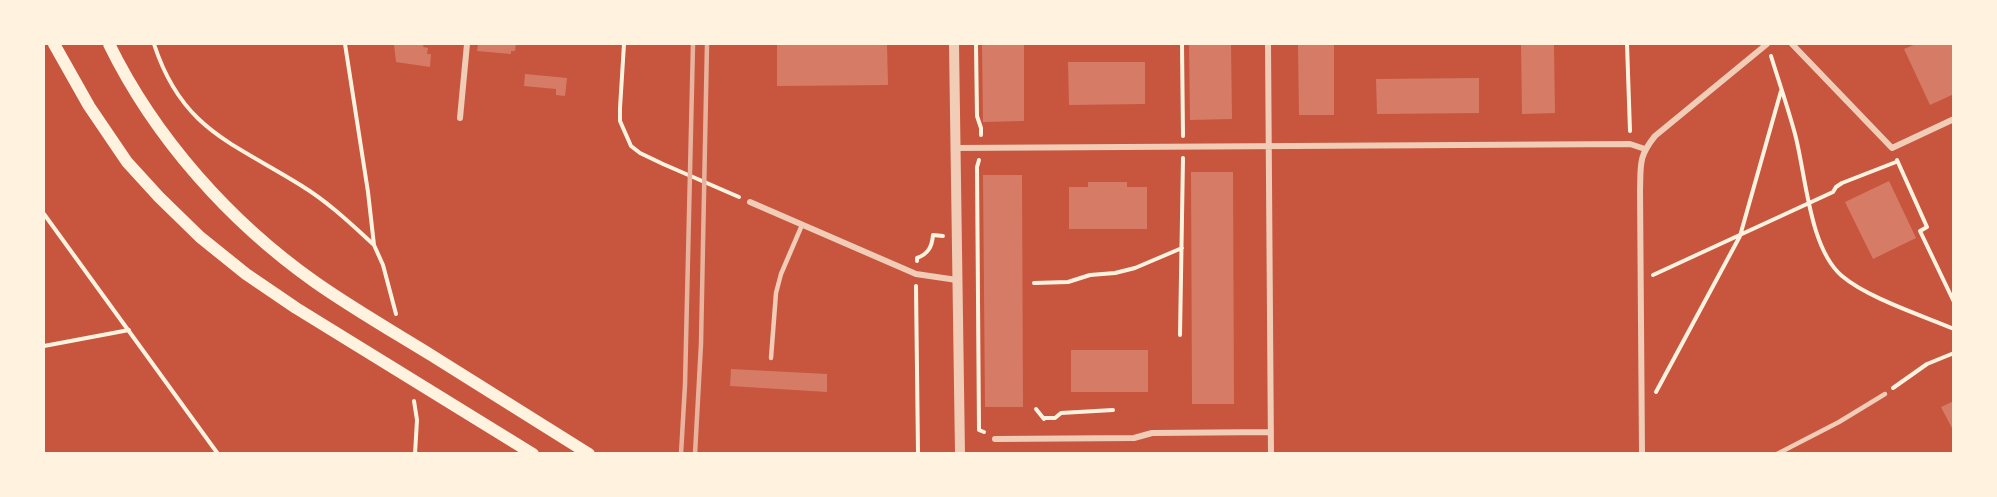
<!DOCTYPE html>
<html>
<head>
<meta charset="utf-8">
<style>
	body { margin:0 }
	#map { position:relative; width:1997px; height:497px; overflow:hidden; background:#c8553d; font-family:"Sofia Sans Condensed",sans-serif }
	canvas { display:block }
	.frame { position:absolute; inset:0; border:45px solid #fff3e0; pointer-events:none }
</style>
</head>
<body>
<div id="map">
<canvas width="1997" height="497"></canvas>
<div class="frame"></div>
</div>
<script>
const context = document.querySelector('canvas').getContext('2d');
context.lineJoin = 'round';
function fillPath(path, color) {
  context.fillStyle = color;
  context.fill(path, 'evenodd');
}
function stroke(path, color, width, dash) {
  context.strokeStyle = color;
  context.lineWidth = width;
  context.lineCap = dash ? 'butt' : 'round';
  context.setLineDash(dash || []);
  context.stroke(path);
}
const building = new Path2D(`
	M 394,44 L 424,44 L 423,47 L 428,48 L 427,54 L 431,54 L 430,67 L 396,62 Z
	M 478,44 L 516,44 L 515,51 L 511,51 L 511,54 L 477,51 Z
	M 777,44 L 887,44 L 888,85 L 777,86 Z
	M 982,44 L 1024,44 L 1024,121 L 983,122 Z
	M 1189,44 L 1231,44 L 1232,119 L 1190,120 Z
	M 1298,44 L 1334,44 L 1334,115 L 1299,115 Z
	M 1521,44 L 1554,44 L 1555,113 L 1522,114 Z
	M 1916,44 L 1954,44 L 1954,94 L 1930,105 L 1904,49 Z
	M 1068,62 L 1145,62 L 1145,104 L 1069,105 Z
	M 525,74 L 567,78 L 565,96 L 556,95 L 556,89 L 524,86 Z
	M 1479,78 L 1479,113 L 1377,114 L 1376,79 Z
	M 1191,172 L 1233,172 L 1234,404 L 1192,404 Z
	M 983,175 L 1022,175 L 1023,407 L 985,407 Z
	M 1889,181 L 1916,238 L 1873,259 L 1845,202 Z
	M 1088,182 L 1127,182 L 1127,187 L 1147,187 L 1147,229 L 1069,229 L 1069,187 L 1088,187 Z
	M 1071,350 L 1148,350 L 1148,392 L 1071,392 Z
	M 731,369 L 827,374 L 827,392 L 730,386 Z
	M 1954,401 L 1954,432 L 1941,407 Z`);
const path = new Path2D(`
	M 154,44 C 182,130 232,142 302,186 C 328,202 350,223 373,244
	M 345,44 L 368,192 L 374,245 L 383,265 L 396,314
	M 624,44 L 620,108 L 620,121 L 631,146 L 640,153 L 663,164 L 739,197
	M 976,44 L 977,116 L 981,128 L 981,135
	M 1182,44 L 1183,136
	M 1627,44 L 1630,131
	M 1771,56 C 1779,82 1788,108 1795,134 C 1806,175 1809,248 1842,276 C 1868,298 1921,315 1954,329
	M 979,160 L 977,167 L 979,430 L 984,432
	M 1897,160 L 1927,227 L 1920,231 L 1954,302
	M 44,214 L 218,454
	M 917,261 L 917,258 C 928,254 932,247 933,235 L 943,236
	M 1653,275 L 1833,192 L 1836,187 L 1842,183 L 1896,162
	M 1034,283 L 1068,282 L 1090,275 L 1115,273 L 1135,268 L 1182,248
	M 916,286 L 918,454
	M 1180,335 L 1183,158
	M 44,346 L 129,330
	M 1893,388 L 1927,364 L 1954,353
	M 1656,392 L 1740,236 L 1781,91
	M 414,401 L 417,420 L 415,454
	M 1036,409 L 1044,419
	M 1044,418 L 1055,418 L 1061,413 L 1113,410`);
const service = new Path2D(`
	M 771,358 L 776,293 L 781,274 L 802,225
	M 1777,454 L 1839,422 L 1885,394`);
const minor = new Path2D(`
	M 1268,44 L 1271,454
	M 1792,44 L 1892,148 L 1954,119
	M 460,118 L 467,44
	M 955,148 L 1630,144 L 1645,149
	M 750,202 L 916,274 L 957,280
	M 995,439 L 1134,438 L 1152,433 L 1271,432
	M 1642,454 L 1640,190 C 1641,165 1638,157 1655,136 L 1767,44`);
const tertiary = new Path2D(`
	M 954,44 L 960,454`);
const secondary = new Path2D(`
	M 54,44 L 89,106 L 127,162 L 159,197 L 200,237 L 246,274 L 296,308 L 533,454
	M 109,44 C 155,138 230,222 315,282 C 352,308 392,331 431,355 C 484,388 536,421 589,454`);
const rail = new Path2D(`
	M 681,454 L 685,385 L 693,44
	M 695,454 L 701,344 L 707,44`);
fillPath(building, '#d67c66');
stroke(path, '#fff3e0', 4);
stroke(service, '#f1ccb7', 4.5);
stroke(minor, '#f1ccb7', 6);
stroke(tertiary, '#f1ccb7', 10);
stroke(secondary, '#fff3e0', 12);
stroke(rail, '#e9b49f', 4.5);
</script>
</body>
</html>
